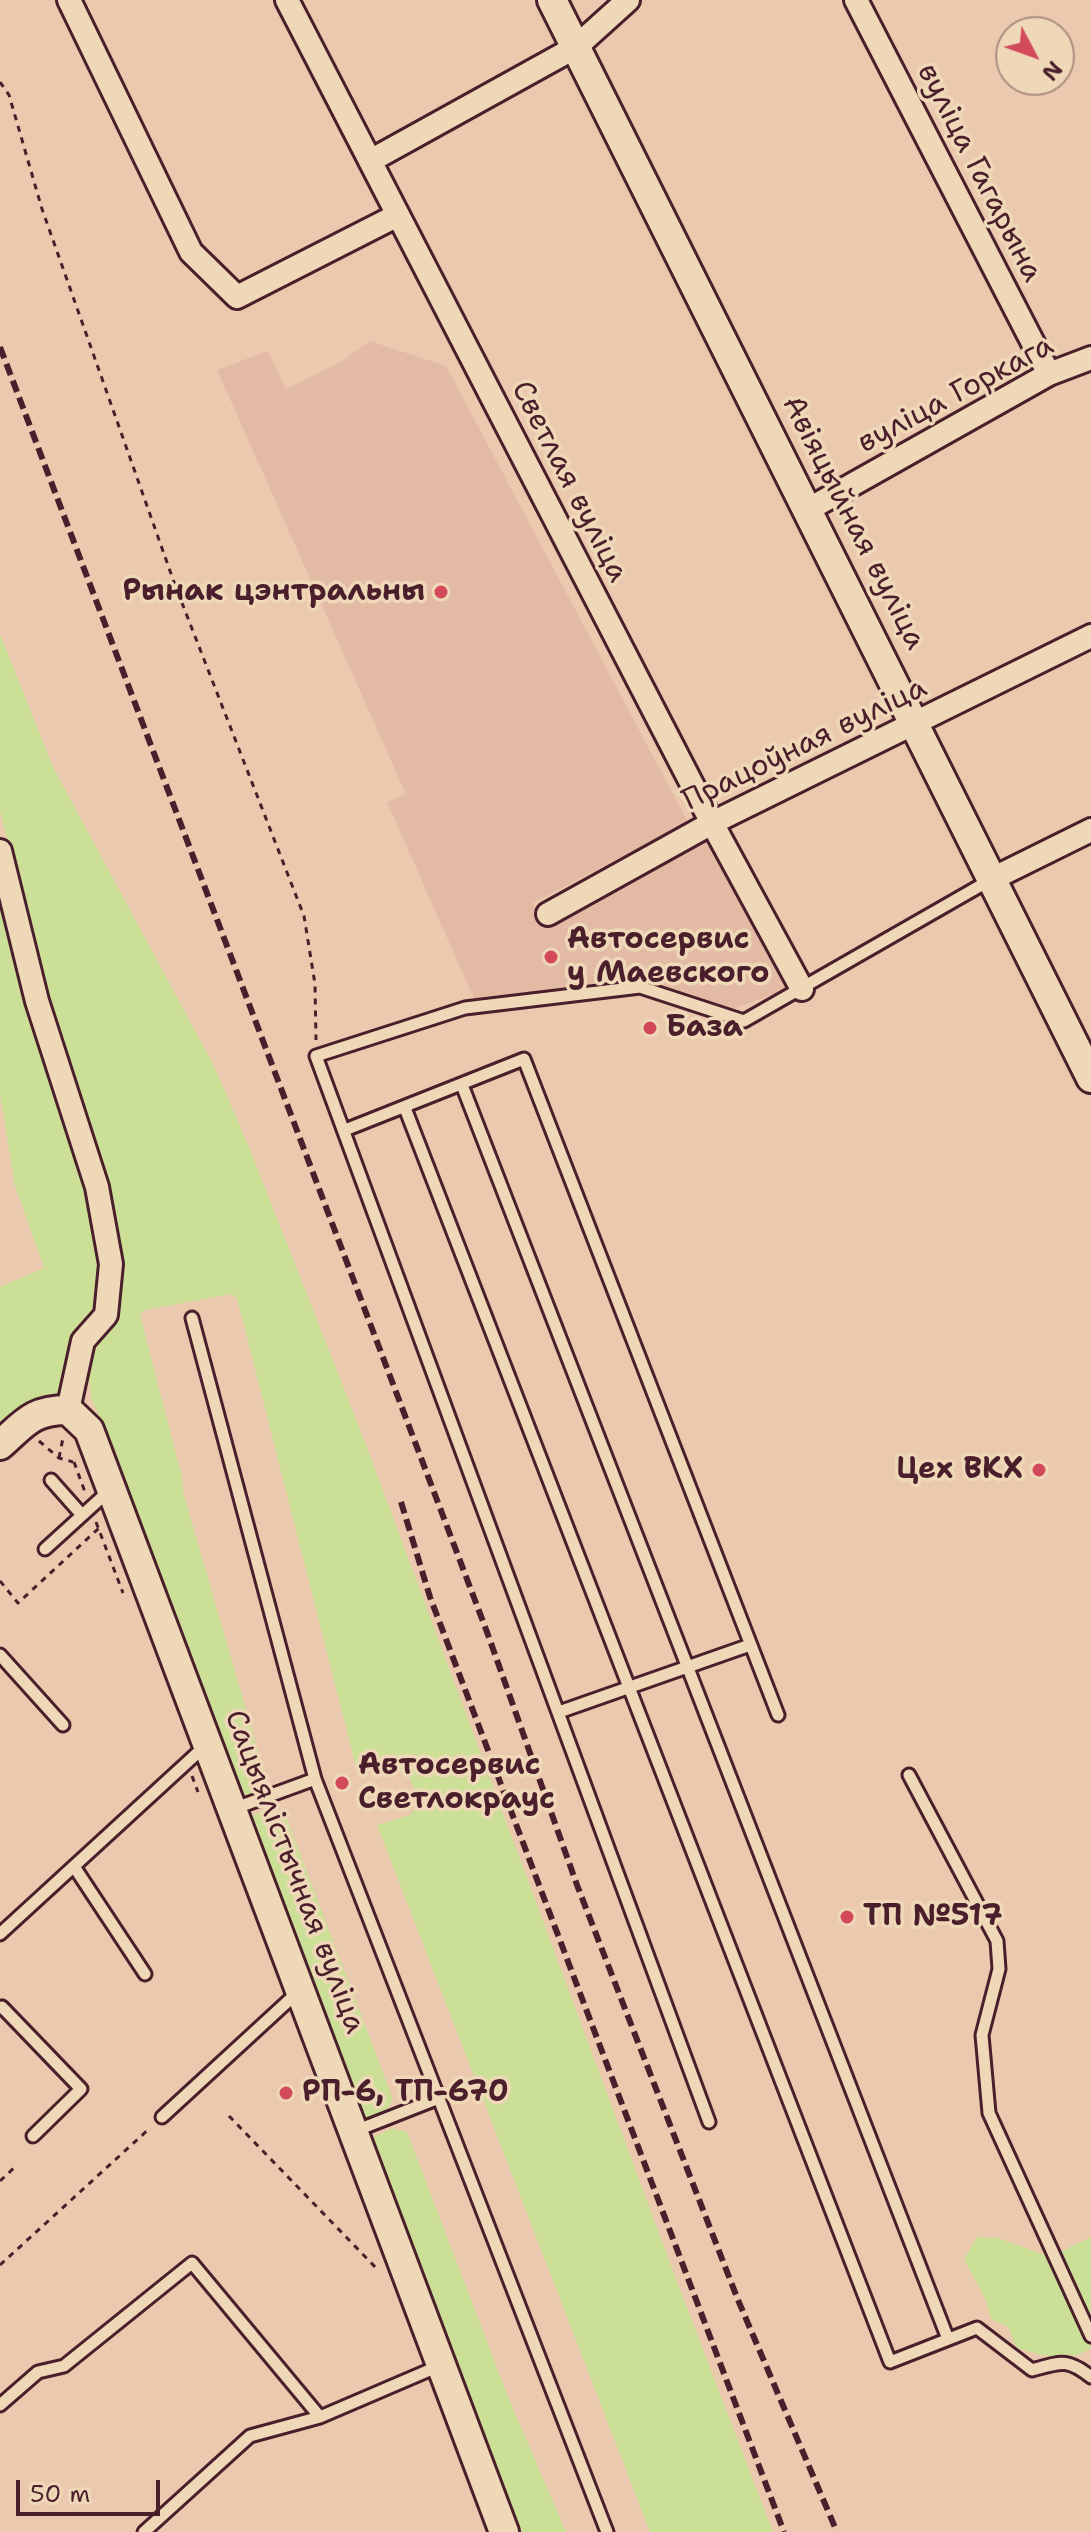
<!DOCTYPE html>
<html>
<head>
<meta charset="utf-8">
<style>
	body { margin:0 }
	#map { position:relative; width:1091px; height:2532px; overflow:hidden; background:#eac9ae; font-family:"Shantell Sans",sans-serif }
	canvas { display:block }
	.north { position:absolute; left:995px; top:16px; width:80px; height:80px; box-sizing:border-box; background:#efd8b8; border:2px solid #ad8e80; border-radius:50%; rotate:131deg; font-size:22px; font-weight:700; line-height:32px; text-align:center; color:#4a1f2b }
	.north::after { content:''; display:block; margin:auto; width:28px; height:36px; background:#d1495b; clip-path:polygon(50% 0,100% 100%,50% 72%,0 100%) }
	.scale { position:absolute; left:16px; top:2480px; width:144px; height:36px; box-sizing:border-box; border:4px solid #4a1f2b; border-top:0; padding-left:10px; font-size:24px; line-height:28px; white-space:nowrap; color:#4a1f2b; -webkit-text-stroke:6px #efd8b8; paint-order:stroke }
</style>
</head>
<body>
<div id="map">
<canvas width="1091" height="2532"></canvas>
<div class="north">N</div>
<div class="scale">50 m</div>
</div>
<script>
const context = document.querySelector('canvas').getContext('2d');
context.lineJoin = 'round';
function fillPath(path, color) {
  context.fillStyle = color;
  context.fill(path, 'evenodd');
}
function stroke(path, color, width, dash) {
  context.strokeStyle = color;
  context.lineWidth = width;
  context.lineCap = dash ? 'butt' : 'round';
  context.setLineDash(dash || []);
  context.stroke(path);
}
function drawText(font, color, halo, rows, align = 'center') {
  context.font = font + ' "Shantell Sans",sans-serif';
  context.lineWidth = 7;
  context.setLineDash([]);
  context.textBaseline = 'middle';
  context.strokeStyle = halo;
  context.fillStyle = color;
  for (const [text, x, y, turn = 0] of rows) {
    context.save();
    context.translate(x, y);
    context.rotate((+turn || 0) * Math.PI / 180);
    context.textAlign = isNaN(turn) ? turn : align;
    if (halo) context.strokeText(text, 0, 0);
    context.fillText(text, 0, 0);
    context.restore();
  }
}
const built = new Path2D(`
	M 370,341 L 446,366 L 688,822 L 533,903 L 543,924 L 716,835 L 791,988 L 730,1010 L 655,992 L 573,1000 L 476,1003 L 387,802 L 406,794 L 217,370 L 268,351 L 286,389 L 339,363 Z`);
const green = new Path2D(`
	M 0,634 L 53,767 L 214,1066 L 249,1147 L 365,1442 L 676,2279 L 773,2532 L 650,2532 L 377,1825 L 410,1815 L 420,1803 L 408,1774 L 389,1766 L 357,1771 L 237,1298 L 232,1294 L 145,1310 L 140,1315 L 182,1477 L 183,1492 L 268,1785 L 251,1796 L 235,1792 L 231,1785 L 112,1447 L 91,1397 L 87,1361 L 114,1324 L 116,1244 L 99,1161 L 44,986 L 0,811 Z
	M 0,885 L 91,1197 L 100,1258 L 99,1303 L 76,1343 L 62,1398 L 0,1434 L 0,1287 L 44,1268 L 15,1186 L 0,1094 Z
	M 267,1808 L 285,1814 L 393,2099 L 387,2110 L 369,2118 L 355,2110 L 248,1829 L 253,1816 Z
	M 392,2128 L 407,2132 L 509,2399 L 566,2532 L 522,2532 L 368,2149 L 372,2138 Z
	M 977,2237 L 998,2238 L 1050,2257 L 1091,2237 L 1091,2348 C 1072,2363 1036,2356 1016,2347 L 1008,2327 L 991,2319 L 985,2299 L 964,2259 Z`);
const path = new Path2D(`
	M 0,82 L 9,95 L 42,209 L 175,585 L 304,916 L 315,984 L 316,1040
	M 39,1441 L 59,1458 L 73,1462
	M 59,1458 L 63,1438
	M 74,1462 L 85,1492
	M 96,1522 L 123,1593
	M 0,1581 L 18,1603 L 99,1528
	M 192,1776 L 198,1792
	M 229,2116 L 379,2271
	M 0,2181 L 16,2166
	M 0,2265 L 150,2128`);
const service = new Path2D(`
	M 462,1085 L 948,2339
	M 405,1108 L 890,2362 L 977,2328 L 1032,2370 C 1061,2362 1067,2358 1091,2377
	M 345,1130 L 524,1059 L 778,1715
	M 192,1318 L 315,1779 L 607,2532
	M 51,1480 L 82,1515
	M 45,1549 L 111,1489
	M 0,1655 L 63,1725
	M 559,1712 L 750,1645
	M 909,1775 L 997,1941 L 999,1969 L 982,2035 L 989,2113 L 1091,2336
	M 233,1809 L 315,1779
	M 75,1868 L 145,1974
	M 0,1934 L 205,1746
	M 0,2008 L 2,2007 L 81,2089 L 33,2136
	M 162,2117 L 298,1992
	M 709,2122 L 316,1056 L 465,1008 L 640,987 L 744,1021 L 992,879
	M 355,2131 L 439,2098
	M 0,2405 L 38,2372 L 64,2366 L 192,2263 L 320,2417
	M 144,2532 L 250,2436 L 320,2417 L 439,2366`);
const minor = new Path2D(`
	M 69,0 L 191,252 L 237,297 L 398,215
	M 287,0 L 712,823 L 802,989
	M 856,0 L 1049,374
	M 370,161 L 576,47 L 628,0
	M 809,509 L 1049,374 L 1091,358
	M 0,851 L 37,1001 L 97,1187 L 111,1264 L 106,1315 L 83,1341 L 68,1410
	M 992,879 L 1091,830
	M 548,914 L 712,823 L 1091,636`);
const tertiary = new Path2D(`
	M 552,0 L 1091,1078
	M 0,1445 C 25,1423 32,1410 68,1410 L 89,1430 L 504,2532`);
const rail = new Path2D(`
	M 0,347 L 487,1632 L 577,1885 L 738,2300 L 837,2532
	M 401,1502 L 430,1597 L 784,2532`);
const markers = [
	[441,592,8,"#d1495b"],
	[551,957,8,"#d1495b"],
	[650,1028,8,"#d1495b"],
	[1039,1470,8,"#d1495b"],
	[342,1783,8,"#d1495b"],
	[847,1917,8,"#d1495b"],
	[286,2093,8,"#d1495b"]
];
const streetNames = [
	["вуліца Гагарына",979,173,63],
	["вуліца Горкага",956,395,-28],
	["Светлая вуліца",569,482,63],
	["Авіяцыйная вуліца",853,523,63],
	["Працоўная вуліца",805,745,-26],
	["Сацыялістычная вуліца",294,1872,69]
];
const poiNames = [
	["Рынак цэнтральны",425,592,"right"],
	["Автосервис",567,940],
	["у Маевского",567,974],
	["База",666,1028],
	["Цех ВКХ",1023,1470,"right"],
	["Автосервис",358,1766],
	["Светлокраус",358,1800],
	["ТП №517",863,1917],
	["РП-6, ТП-670",302,2093]
];
fillPath(built, '#e3bba5');
fillPath(green, '#cbe096');
stroke(service, '#4a1f2b', 17);
stroke(minor, '#4a1f2b', 28);
stroke(tertiary, '#4a1f2b', 34);
stroke(path, '#4a1f2b', 3, [6, 6]);
stroke(service, '#efd8b8', 11);
stroke(minor, '#efd8b8', 22);
stroke(tertiary, '#efd8b8', 28);
stroke(rail, '#4a1f2b', 6, [12, 6]);
for (const [x, y, r, color] of markers) {
  const dot = new Path2D();
  dot.arc(x, y, r, 0, 2 * Math.PI);
  context.fillStyle = color;
  context.fill(dot);
  stroke(dot, '#efd8b8', 3);
}
drawText('30px', '#4a1f2b', '#efd8b8', streetNames);
drawText('bold 30px', '#4a1f2b', '#efd8b8', poiNames, 'left');
</script>
</body>
</html>
